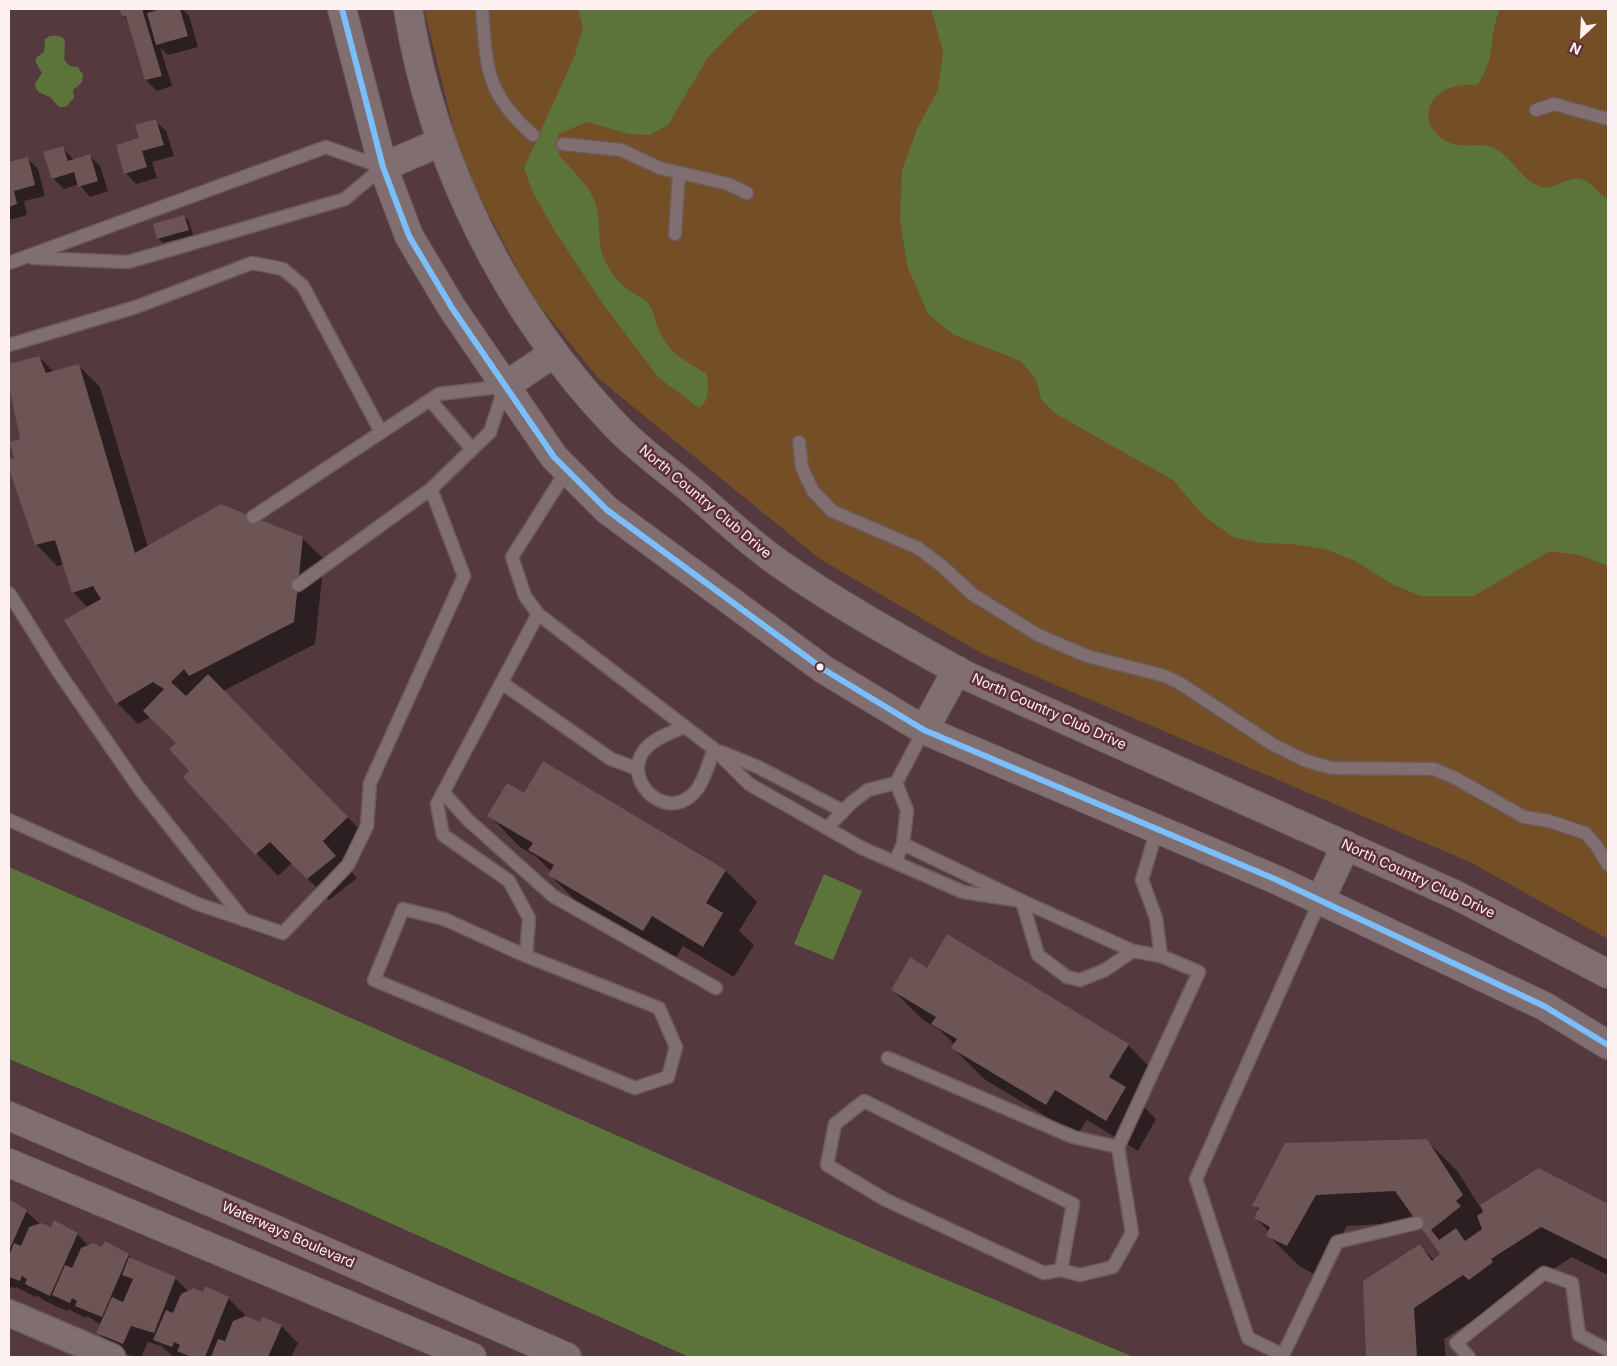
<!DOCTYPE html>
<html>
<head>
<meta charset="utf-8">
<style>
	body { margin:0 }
	#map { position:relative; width:1617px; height:1366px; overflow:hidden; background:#543a3e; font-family:Inter,sans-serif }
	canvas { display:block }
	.frame { position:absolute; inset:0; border:10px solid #fdf1f2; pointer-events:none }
	.north { position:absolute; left:1557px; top:10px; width:50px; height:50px; -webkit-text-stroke:4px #5e2f38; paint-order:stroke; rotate:205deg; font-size:14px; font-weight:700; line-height:20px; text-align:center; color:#fdf1f2 }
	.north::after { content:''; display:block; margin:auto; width:18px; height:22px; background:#fdf1f2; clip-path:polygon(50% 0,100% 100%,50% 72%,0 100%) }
</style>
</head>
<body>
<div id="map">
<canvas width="1617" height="1366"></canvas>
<div class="frame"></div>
<div class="north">N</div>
</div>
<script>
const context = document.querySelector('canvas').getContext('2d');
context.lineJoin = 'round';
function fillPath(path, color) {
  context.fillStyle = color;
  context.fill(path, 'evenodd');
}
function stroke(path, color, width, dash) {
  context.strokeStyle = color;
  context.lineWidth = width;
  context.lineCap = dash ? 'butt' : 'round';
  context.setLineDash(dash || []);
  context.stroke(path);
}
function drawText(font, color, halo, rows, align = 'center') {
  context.font = font + ' Inter,sans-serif';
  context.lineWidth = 5;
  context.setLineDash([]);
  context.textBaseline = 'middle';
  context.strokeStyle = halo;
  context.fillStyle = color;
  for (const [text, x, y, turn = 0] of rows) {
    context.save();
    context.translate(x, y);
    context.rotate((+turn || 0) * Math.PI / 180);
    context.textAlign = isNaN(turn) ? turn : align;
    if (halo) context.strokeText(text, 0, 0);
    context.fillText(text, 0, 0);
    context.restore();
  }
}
const green = new Path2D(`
	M 424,9 L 1608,9 L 1608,939 L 1470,862 L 981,653 L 820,559 L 599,379 L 531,295 L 462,163 Z`);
const water = new Path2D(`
	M 578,9 L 760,9 L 738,26 L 708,57 L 668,125 L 649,135 L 630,134 L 587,122 L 558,134 L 559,155 C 574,173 595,189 598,214 C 600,230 598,243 604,259 C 609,271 620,284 630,291 C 635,295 642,297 646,301 C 655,311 654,318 658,328 C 669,354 684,360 707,374 C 708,387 711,399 699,408 L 658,377 L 603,304 L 556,233 L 532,191 L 524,168 L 575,55 L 583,28 Z
	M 931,9 L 1500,9 C 1487,38 1498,56 1477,85 C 1463,84 1453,85 1441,93 C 1419,107 1428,134 1450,143 C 1465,149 1481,141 1494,148 C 1512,157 1522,181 1541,187 C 1555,191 1566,176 1581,179 C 1592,182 1598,194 1608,199 L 1608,566 L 1579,555 L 1550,551 L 1474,596 L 1421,596 L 1394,585 L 1355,561 L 1325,549 L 1291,544 L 1261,543 L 1233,537 L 1204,516 L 1173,480 L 1056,414 L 1041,399 L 1036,380 L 1021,361 L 954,335 L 928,314 L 908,268 L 900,222 L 902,170 L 917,129 L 938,90 L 943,51 Z
	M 50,36 C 73,33 62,49 65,61 L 70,66 L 78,67 L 83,75 L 82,82 L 73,90 L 74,98 L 66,107 L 59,107 L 50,97 L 40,93 L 36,89 L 35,84 L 42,73 L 36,63 L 36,58 L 44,52 L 45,39 Z
	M 9,867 L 908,1264 L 1134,1357 L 689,1357 L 265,1167 L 9,1059 Z
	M 824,874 L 862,891 L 833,960 L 794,944 Z`);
const shadow = new Path2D(`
	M 121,9 L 154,9 L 155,12 L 166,9 L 182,9 L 189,16 L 198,47 L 168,55 L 160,47 L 172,86 L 157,91 L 146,80 L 129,21 L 123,15 Z
	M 155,121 L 166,131 L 174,156 L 152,162 L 157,178 L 136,184 L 126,173 L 141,139 Z
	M 63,148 L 74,160 L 89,155 L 100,166 L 108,191 L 90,197 L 79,184 L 64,189 L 53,178 Z
	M 28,159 L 38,169 L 45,196 L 24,201 L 27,215 L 9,220 L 9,181 L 12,180 L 9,164 Z
	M 184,216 L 189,221 L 193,235 L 163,243 L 158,238 Z
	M 39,357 L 54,372 L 79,366 L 100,387 L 148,547 L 302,538 L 324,559 L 315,644 L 223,691 L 369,839 L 343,863 L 357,878 L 329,900 L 292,863 L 278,876 L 185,777 L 191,771 L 177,743 L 151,717 L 138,724 L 117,703 L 88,608 L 73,592 L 64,564 L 57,566 L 36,544 L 9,466 L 9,461 L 15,459 L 21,440 L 9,380 L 9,365 Z
	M 524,795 L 726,871 L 757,902 L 739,931 L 754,945 L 734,977 L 683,946 L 674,961 L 581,906 L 550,875 L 552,872 L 537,857 L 520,847 L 489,815 Z
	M 928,970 L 1128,1045 L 1159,1077 L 1142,1105 L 1156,1119 L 1138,1151 L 1087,1120 L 1077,1135 L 984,1079 L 953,1048 L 955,1045 L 940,1030 L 923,1020 L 892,989 Z
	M 1426,1140 L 1458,1172 L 1480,1207 L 1539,1169 L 1608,1205 L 1608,1275 L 1572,1257 L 1444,1339 L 1446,1357 L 1368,1357 L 1364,1282 L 1420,1245 L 1434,1260 L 1441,1254 L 1418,1222 L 1347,1226 L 1318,1276 L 1299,1266 L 1268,1235 L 1269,1232 L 1256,1218 L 1259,1211 L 1254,1205 Z
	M 9,1200 L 26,1211 L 40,1224 L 77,1234 L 89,1246 L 128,1255 L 135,1261 L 175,1278 L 189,1292 L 228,1298 L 245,1315 L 243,1318 L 261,1324 L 281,1326 L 298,1343 L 291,1357 L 174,1357 L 161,1346 L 148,1342 L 141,1357 L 134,1357 L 114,1349 L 98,1332 L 101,1325 L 87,1316 L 86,1318 L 68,1309 L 67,1311 L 43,1300 L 37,1295 L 36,1297 L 16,1287 L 16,1289 L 9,1286 Z`);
const building = new Path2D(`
	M 119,9 L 142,9 L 162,76 L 145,80 L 126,16 L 122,16 Z
	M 162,9 L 180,9 L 188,36 L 156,45 L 147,13 Z
	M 156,119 L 164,145 L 142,151 L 147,167 L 124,174 L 116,145 L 139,138 L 135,125 Z
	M 63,146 L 68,161 L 90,154 L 98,181 L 78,187 L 74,172 L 52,179 L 43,152 Z
	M 28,157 L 35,185 L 14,191 L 17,204 L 9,207 L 9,162 Z
	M 184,215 L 189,230 L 157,239 L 153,224 Z
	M 39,356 L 46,373 L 79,364 L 135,553 L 221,504 L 303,537 L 294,622 L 189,676 L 184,669 L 171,682 L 186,696 L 208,674 L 348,817 L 323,841 L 336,856 L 307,879 L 270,842 L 255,855 L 183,777 L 189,771 L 169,749 L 176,743 L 143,711 L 164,689 L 153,682 L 116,704 L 64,620 L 101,599 L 93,586 L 72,593 L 55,540 L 35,545 L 9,469 L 9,459 L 14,458 L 10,442 L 20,439 L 9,386 L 9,364 Z
	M 543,761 L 726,870 L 706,903 L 723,913 L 703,947 L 652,916 L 643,931 L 548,875 L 554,865 L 528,850 L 533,843 L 487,816 L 507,783 L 524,793 Z
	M 947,934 L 1129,1044 L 1109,1077 L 1126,1087 L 1106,1121 L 1055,1090 L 1046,1105 L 951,1048 L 957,1039 L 931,1024 L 936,1017 L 891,990 L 910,957 L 927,968 Z
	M 1427,1139 L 1463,1195 L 1456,1201 L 1461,1206 L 1431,1230 L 1439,1240 L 1456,1228 L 1465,1241 L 1482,1229 L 1477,1216 L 1483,1212 L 1480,1205 L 1539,1168 L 1608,1204 L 1608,1260 L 1541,1227 L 1491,1259 L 1493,1262 L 1469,1280 L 1463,1275 L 1414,1308 L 1417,1357 L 1366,1357 L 1363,1281 L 1420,1244 L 1432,1261 L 1440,1254 L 1395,1191 L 1316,1195 L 1287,1246 L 1266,1236 L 1270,1227 L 1254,1218 L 1259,1208 L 1252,1206 L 1285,1143 Z
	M 9,1199 L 27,1210 L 9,1251 Z
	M 54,1220 L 78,1233 L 50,1296 L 25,1284 L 27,1279 L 22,1276 L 20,1281 L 9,1277 L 9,1256 L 14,1243 L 21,1246 L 29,1227 L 41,1223 L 51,1227 Z
	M 105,1241 L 129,1254 L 102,1317 L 75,1306 L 77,1301 L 72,1298 L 70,1303 L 52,1295 L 65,1265 L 72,1268 L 81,1248 L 93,1243 L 102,1247 Z
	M 129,1257 L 176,1277 L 154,1333 L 131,1326 L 123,1344 L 96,1333 L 112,1297 L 123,1302 L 133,1279 L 122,1275 Z
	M 206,1286 L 229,1297 L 205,1357 L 191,1357 L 177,1351 L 180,1345 L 174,1342 L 172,1347 L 153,1340 L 166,1310 L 173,1313 L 181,1294 L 194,1288 L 203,1292 Z
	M 246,1316 L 260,1322 L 262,1317 L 282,1325 L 268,1357 L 211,1357 L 218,1339 L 225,1341 L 233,1321 Z`);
const service = new Path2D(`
	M 482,9 C 487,68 485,93 533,135
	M 1536,110 L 1554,104 L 1608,119
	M 563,144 L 621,150 L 660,168 L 728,184 L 747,193
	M 675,234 L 679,174
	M 34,258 L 128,262 L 345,199 L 383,167
	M 9,263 L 326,147 L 382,167
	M 9,345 L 136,307 L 252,263 L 283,269 L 303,286 L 381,432
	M 430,400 L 472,449
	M 799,442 L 802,468 L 813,491 L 832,511 L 918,548 L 942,566 L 972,594 L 1038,635 L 1087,656 L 1165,676 L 1181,684 L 1272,744 L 1304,760 L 1331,768 L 1434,769 L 1455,778 L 1524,817 L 1549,821 L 1585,833 L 1596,845 L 1608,865
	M 298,585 L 431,489
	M 9,593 L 58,671 L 139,788 L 244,920
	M 538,614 L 714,749 L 749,784 L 862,848 L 963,892 L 1022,901
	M 502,683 L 611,759 L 638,769
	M 684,727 C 672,732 657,737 647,747 C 619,776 662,822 692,795 C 704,784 708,764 714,749
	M 721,752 L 758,767 L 843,811
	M 443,792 L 467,819 L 553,896 L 716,988
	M 9,820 L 198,904 L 283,933 L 348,865 L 367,826 L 370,783 L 464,576 L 431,489 L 490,432 L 505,386 L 439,394 L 253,517
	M 827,828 L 851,803 L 868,790 L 896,783 L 924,730
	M 903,844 L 1022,901 L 1133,951 L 1161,956
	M 895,862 L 903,844 L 907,810 L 896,783
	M 1022,901 L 1038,955 L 1067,977 L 1080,980 L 1105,970 L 1133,951
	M 1320,901 L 1196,1179 L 1248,1338 L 1283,1355 L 1337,1242 L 1417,1223
	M 403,909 L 444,919 L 526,956 L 659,1008 L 676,1047 L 668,1077 L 635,1088 L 374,980 Z
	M 526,956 L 529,918 L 509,881 L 443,835 L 437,804 L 538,614 L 525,596 L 512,557 L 567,470
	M 888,1058 L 1073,1137 L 1118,1147
	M 1061,1270 L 1073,1204 L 864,1101 L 835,1124 L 827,1165 L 886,1200 L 1044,1273 L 1061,1270 L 1080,1275 L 1113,1267 L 1132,1233 L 1118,1147 L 1199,972 L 1161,956 L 1156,918 L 1142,880 L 1157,829
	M 1469,1357 L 1456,1343 L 1544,1273 L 1572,1283 L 1579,1335 L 1608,1350`);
const minor = new Path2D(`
	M 9,1313 L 112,1357`);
const tertiary = new Path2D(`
	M 342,9 L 383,167 L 409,236 L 452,308 L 554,457 L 607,510 L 823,669 L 924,730 L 1277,880 L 1544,1006 L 1608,1045
	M 408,9 C 433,164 507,312 616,426 C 640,451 670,472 696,494 C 723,518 750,543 780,564 C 840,606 904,641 967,676 L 1456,895 L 1608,974
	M 383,167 L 441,142
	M 505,386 L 554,353
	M 924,730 L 957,670
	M 1320,901 L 1346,845
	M 9,1116 L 274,1229 L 567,1357
	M 9,1163 L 472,1357`);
const bus1 = new Path2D(`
	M 342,9 L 383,167 L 409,236 L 452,308 L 554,457 L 607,510 L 823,669 L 924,730 L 1277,880 L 1544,1006 L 1608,1045`);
const markers = [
	[820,667,4.5,"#fdf1f2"]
];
const streetNames = [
	["North Country Club Drive",705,502,40],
	["North Country Club Drive",1049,712,24],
	["North Country Club Drive",1418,879,25],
	["Waterways Boulevard",288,1235,24]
];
fillPath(green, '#744f26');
fillPath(water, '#5c7439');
fillPath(shadow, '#0007');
fillPath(building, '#6d5455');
stroke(service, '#6b595b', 15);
stroke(minor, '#6b595b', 29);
stroke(tertiary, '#6b595b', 30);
stroke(service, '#816e71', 12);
stroke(minor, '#816e71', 26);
stroke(tertiary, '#816e71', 28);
stroke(bus1, '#7abffc', 6);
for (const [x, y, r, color] of markers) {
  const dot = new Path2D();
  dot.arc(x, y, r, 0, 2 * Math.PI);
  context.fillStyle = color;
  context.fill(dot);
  stroke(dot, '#5e2f38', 2);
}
drawText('14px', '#fdf1f2', '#5e2f38', streetNames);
</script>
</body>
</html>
